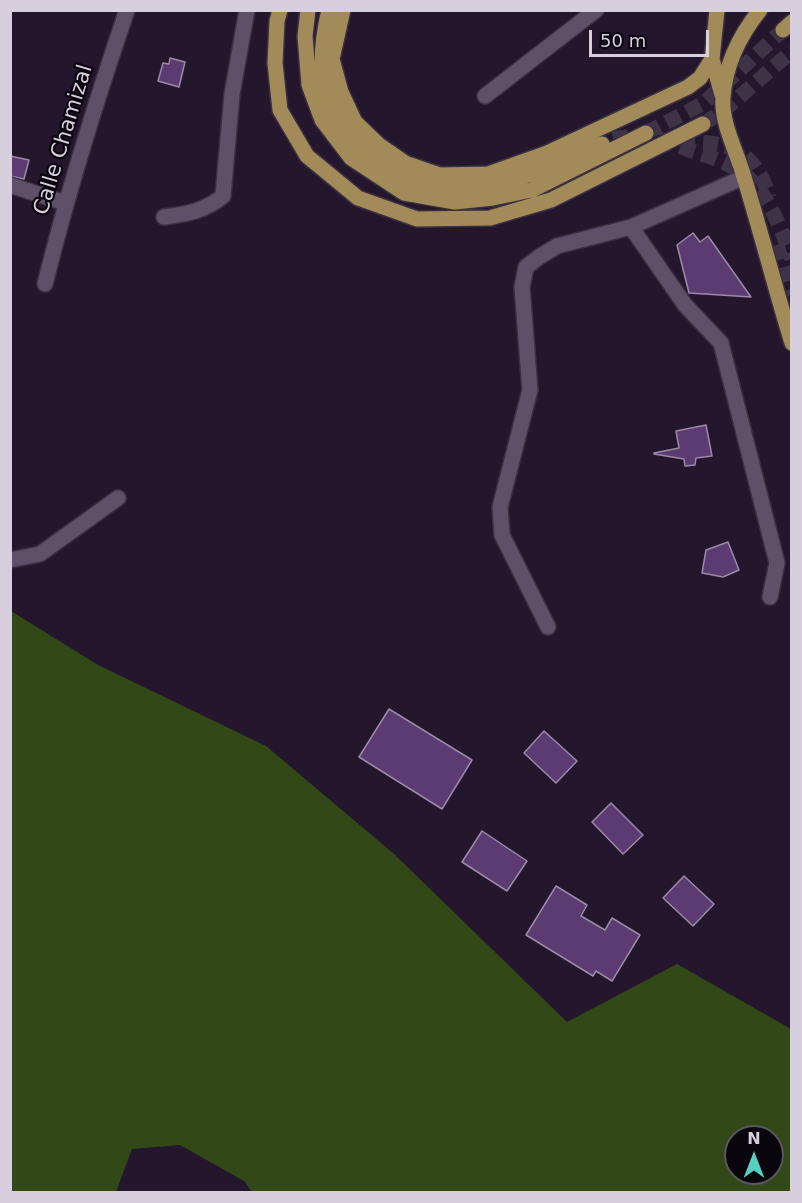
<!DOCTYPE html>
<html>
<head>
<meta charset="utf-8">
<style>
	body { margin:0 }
	#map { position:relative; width:802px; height:1203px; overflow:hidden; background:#24172d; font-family:"DejaVu Sans",sans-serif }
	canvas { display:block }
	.frame { position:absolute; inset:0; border:12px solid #d8cfde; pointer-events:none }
	.north { position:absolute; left:724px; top:1125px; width:60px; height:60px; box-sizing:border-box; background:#0a060e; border:2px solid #5c5661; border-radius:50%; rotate:0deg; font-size:16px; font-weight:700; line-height:24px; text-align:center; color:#d8cfde }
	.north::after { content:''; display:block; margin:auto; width:21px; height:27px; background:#57cec2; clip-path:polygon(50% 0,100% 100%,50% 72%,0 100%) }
	.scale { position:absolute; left:589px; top:30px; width:120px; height:27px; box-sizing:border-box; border:3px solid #d8cfde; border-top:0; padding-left:8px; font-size:18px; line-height:21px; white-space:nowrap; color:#d8cfde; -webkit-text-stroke:4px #0a060e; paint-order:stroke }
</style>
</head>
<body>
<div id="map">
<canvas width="802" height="1203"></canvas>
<div class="frame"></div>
<div class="north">N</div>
<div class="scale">50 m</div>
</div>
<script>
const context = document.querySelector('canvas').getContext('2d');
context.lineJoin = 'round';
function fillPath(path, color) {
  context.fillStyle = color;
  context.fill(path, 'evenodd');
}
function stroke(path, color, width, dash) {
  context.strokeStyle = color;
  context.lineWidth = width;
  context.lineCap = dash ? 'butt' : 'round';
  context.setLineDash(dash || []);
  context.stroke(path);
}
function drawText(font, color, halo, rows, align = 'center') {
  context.font = font + ' "DejaVu Sans",sans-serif';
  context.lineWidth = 4.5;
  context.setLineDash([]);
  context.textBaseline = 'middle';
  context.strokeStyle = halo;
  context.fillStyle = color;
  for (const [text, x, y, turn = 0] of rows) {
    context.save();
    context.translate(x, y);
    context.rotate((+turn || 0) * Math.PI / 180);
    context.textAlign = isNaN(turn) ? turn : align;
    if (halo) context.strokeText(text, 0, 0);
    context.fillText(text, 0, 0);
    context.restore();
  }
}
const green = new Path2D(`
	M 11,611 L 98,665 L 266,746 L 394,854 L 567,1022 L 677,964 L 791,1029 L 791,1192 L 252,1192 L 244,1181 L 180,1145 L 132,1149 L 116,1192 L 11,1192 ZM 736,1137 L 772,1137 L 772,1173 L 736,1173 Z`);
const building = new Path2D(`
	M 170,58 L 185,62 L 179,87 L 158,81 L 163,63 L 169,64 Z
	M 10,156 L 29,160 L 24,179 L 10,176 Z
	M 693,233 L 700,242 L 708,236 L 751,297 L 689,293 L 677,245 Z
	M 706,425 L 712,456 L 696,458 L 695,465 L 685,466 L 684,459 L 654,454 L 654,453 L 679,448 L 676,431 Z
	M 728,542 L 739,570 L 723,577 L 702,573 L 706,550 Z
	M 389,709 L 472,760 L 442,809 L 359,757 Z
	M 544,731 L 577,761 L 556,783 L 524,753 Z
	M 611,803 L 643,835 L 623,854 L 592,822 Z
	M 482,831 L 527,861 L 507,891 L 462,862 Z
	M 684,876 L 714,904 L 693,926 L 663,898 Z
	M 556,886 L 587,905 L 581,916 L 605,930 L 612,918 L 640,935 L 612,981 L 596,971 L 593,976 L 526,935 Z`);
const majorTunnel = new Path2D(`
	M 703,124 L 722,112 L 792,51
	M 646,133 L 704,103 L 783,30
	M 613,139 C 647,133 657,138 689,150 C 708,156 728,162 744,174 C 766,190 784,234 792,259
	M 680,143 C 726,139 756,150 769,197
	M 777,245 L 792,295`);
const minor = new Path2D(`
	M 485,96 L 596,10
	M 10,185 L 65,203
	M 164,217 C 187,214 205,211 223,196 L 232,94 L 247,10
	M 631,227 L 685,305 L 721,343 L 777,563 L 770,597
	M 45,284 C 68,191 96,101 127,10
	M 10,560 L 40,554 L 118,498
	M 548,627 L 502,535 L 500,507 L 530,390 L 522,287 L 526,267 L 539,257 L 557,246 L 631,227 L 744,177`);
const major = new Path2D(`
	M 280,10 L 277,21 L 275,63 L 280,110 L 307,156 L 358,198 L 417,219 L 490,218 L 551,200 L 703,124
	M 308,10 L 305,36 L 309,85 L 322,120 L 351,158 L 404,193 L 455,202 L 493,198 L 532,190 L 646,133
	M 329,10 C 323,35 319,62 325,88 C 336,137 399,188 449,189 C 504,191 553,165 602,144
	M 343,10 L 332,59 L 341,92 L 355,122 L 379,145 L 405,163 L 440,175 L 488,174 L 547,153 L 688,87 L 700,78 L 712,59
	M 717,10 L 712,59 L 722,95
	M 760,10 C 740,35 725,66 723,98 C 721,123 737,152 744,177 C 761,232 775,288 792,343
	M 783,30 L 792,22`);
const streetNames = [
	["Calle Chamizal",64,140,-73]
];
fillPath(green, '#324917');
fillPath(building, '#5c3b73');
stroke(building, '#9a8aa7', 1.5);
stroke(majorTunnel, '#3f3348', 15, [15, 8]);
stroke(minor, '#3a3041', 18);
stroke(major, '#3a3041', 18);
stroke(minor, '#5f506a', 15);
stroke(major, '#a28a59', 15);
drawText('21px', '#d8cfde', '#0a060e', streetNames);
</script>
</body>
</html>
